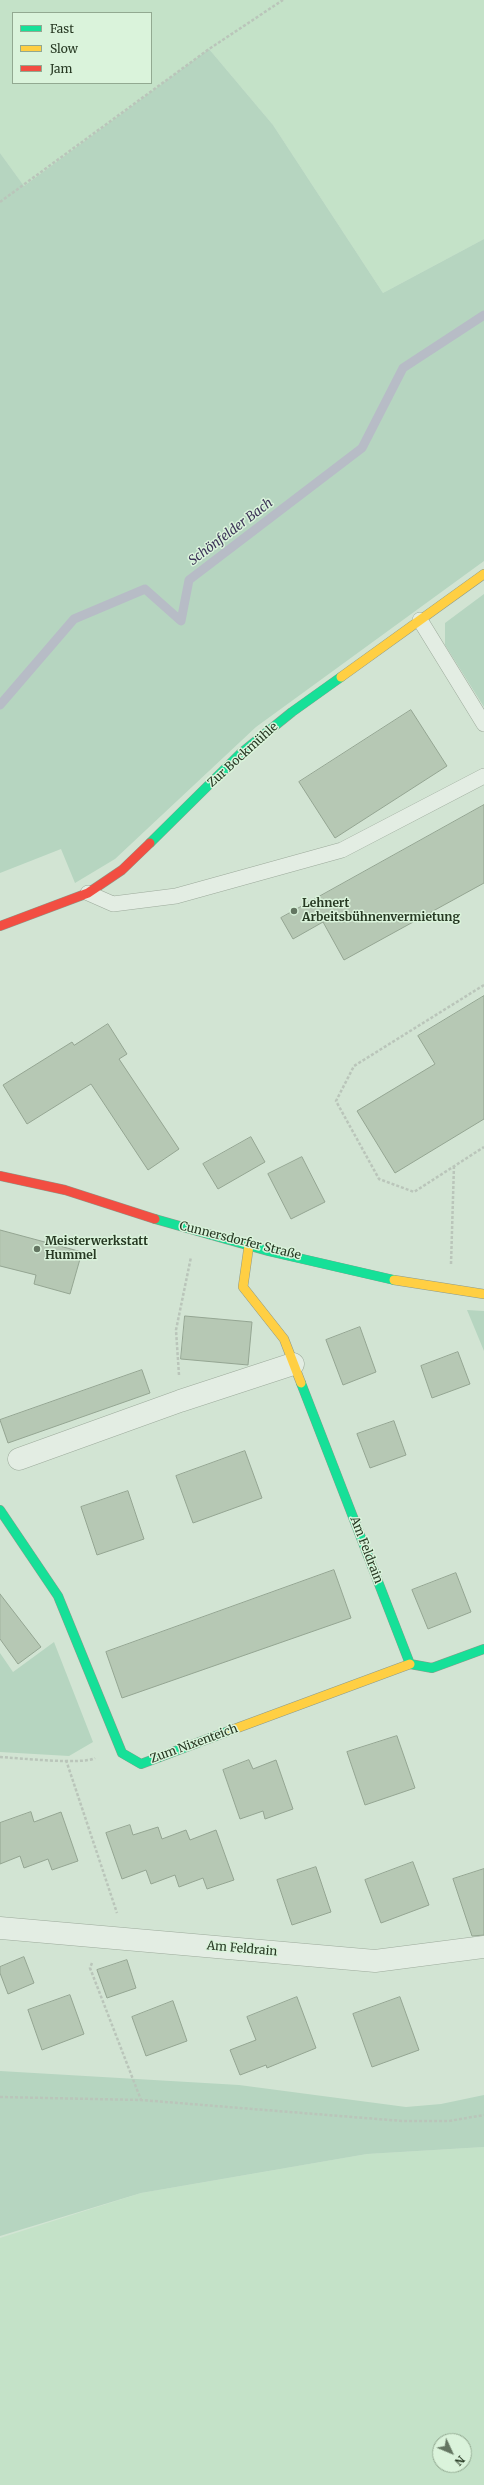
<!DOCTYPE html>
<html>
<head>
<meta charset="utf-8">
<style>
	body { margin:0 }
	#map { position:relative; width:484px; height:2485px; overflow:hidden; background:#d2e4d3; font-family:Merriweather,serif }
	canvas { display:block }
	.legend { position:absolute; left:12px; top:12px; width:140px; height:72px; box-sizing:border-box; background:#daf3db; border:1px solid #92a991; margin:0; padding:5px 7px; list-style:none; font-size:12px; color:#273923 }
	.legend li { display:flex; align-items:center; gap:8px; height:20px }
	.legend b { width:20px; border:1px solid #92a991 }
	.north { position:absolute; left:432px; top:2433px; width:40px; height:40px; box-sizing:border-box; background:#daf3db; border:1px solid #92a991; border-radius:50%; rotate:134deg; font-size:11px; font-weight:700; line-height:16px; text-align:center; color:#273923 }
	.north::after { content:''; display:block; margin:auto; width:14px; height:18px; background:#637561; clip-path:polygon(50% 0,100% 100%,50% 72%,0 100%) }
</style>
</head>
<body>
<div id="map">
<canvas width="484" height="2485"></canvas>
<ul class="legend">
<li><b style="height:5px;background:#16e098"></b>Fast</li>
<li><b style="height:5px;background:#ffcf43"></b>Slow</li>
<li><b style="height:5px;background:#f24e42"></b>Jam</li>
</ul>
<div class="north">N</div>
</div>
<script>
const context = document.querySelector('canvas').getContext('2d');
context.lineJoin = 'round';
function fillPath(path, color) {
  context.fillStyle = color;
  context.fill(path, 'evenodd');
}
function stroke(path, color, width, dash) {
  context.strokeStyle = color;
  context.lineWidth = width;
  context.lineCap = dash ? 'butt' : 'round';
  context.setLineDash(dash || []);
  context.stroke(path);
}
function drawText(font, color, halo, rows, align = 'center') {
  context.font = font + ' Merriweather,serif';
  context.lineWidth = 3;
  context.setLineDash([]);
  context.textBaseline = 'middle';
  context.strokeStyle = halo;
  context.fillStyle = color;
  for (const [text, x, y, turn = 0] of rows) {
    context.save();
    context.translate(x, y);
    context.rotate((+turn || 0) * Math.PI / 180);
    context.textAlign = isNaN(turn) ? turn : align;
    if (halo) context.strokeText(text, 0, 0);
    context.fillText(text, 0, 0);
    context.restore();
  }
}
const farmland = new Path2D(`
	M 0,0 L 484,0 L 484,239 L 383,293 L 273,125 L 209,49 L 24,186 L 0,153 ZM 13,13 L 151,13 L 151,83 L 13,83 Z
	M 484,2147 L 484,2485 L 0,2485 L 0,2238 L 141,2193 L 367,2154 ZM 440,2441 L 464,2441 L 464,2465 L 440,2465 Z`);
const green = new Path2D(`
	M 209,49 L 273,125 L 383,293 L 484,239 L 484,561 L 256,727 L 115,859 L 75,883 L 61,849 L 0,873 L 0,153 L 24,186 Z
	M 484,594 L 484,707 L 445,645 L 445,623 Z
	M 467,1310 L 484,1311 L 484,1351 Z
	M 54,1642 L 93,1742 L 69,1756 L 0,1752 L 0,1653 L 13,1672 Z
	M 0,2071 L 239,2085 L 406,2107 L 441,2104 L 484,2095 L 484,2147 L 367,2154 L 141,2193 L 0,2236 Z`);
const stream = new Path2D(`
	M 0,705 L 74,619 L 145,589 L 181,621 L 189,580 L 362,448 L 403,368 L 484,315`);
const building = new Path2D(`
	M 411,710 L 447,766 L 335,838 L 299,782 Z
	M 484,805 L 484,883 L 344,960 L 323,922 L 293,939 L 281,918 Z
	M 484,996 L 484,1119 L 395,1173 L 357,1111 L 435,1064 L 418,1036 Z
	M 108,1024 L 127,1054 L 119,1059 L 179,1149 L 148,1170 L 91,1084 L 27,1124 L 3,1085 L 72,1042 L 74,1045 Z
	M 251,1137 L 265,1162 L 218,1189 L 203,1164 Z
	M 302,1157 L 325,1202 L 291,1219 L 268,1174 Z
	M 0,1230 L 82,1252 L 70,1294 L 34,1284 L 36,1275 L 0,1266 Z
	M 185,1316 L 252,1322 L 248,1365 L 181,1359 Z
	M 360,1327 L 376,1372 L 343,1385 L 326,1340 Z
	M 458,1352 L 470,1384 L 432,1398 L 421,1366 Z
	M 142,1370 L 150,1393 L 8,1443 L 0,1420 Z
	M 394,1421 L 406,1455 L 370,1468 L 357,1434 Z
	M 245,1451 L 262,1498 L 193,1523 L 176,1476 Z
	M 128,1491 L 144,1539 L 97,1555 L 81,1507 Z
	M 334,1570 L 351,1618 L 122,1698 L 106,1652 Z
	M 456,1573 L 471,1612 L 428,1629 L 412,1590 Z
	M 0,1594 L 41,1647 L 18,1664 L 0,1639 Z
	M 397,1736 L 415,1788 L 365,1805 L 347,1752 Z
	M 249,1760 L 253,1769 L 276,1760 L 293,1809 L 265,1819 L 263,1811 L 240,1819 L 223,1770 Z
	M 31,1812 L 34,1822 L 61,1812 L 78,1861 L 52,1870 L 48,1859 L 24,1868 L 20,1856 L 0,1864 L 0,1823 Z
	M 130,1825 L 133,1835 L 158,1827 L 162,1839 L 186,1830 L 190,1840 L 216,1830 L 234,1880 L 207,1889 L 203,1878 L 179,1887 L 175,1875 L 151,1884 L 146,1870 L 122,1879 L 106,1833 Z
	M 413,1862 L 429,1905 L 381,1923 L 365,1880 Z
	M 316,1867 L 331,1912 L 292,1925 L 277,1880 Z
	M 484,1869 L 484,1935 L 472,1936 L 453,1879 Z
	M 24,1957 L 34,1983 L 8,1994 L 0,1973 L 0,1967 Z
	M 127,1960 L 136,1988 L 107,1998 L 97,1970 Z
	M 70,1995 L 84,2034 L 42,2050 L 28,2010 Z
	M 297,1997 L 316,2048 L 267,2068 L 266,2065 L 240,2075 L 230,2050 L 256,2040 L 247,2017 Z
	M 400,1997 L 419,2050 L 372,2067 L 353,2014 Z
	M 173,2001 L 187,2041 L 146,2056 L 132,2017 Z`);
const path = new Path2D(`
	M 0,202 L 209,49 L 283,0
	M 484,985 L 354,1066 L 336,1101 L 379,1179 L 414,1192 L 484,1147
	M 451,1264 L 454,1165
	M 179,1375 L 176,1330 L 191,1257
	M 0,1757 C 18,1758 83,1765 95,1758
	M 66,1760 L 117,1913
	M 92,1963 L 90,1968 L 141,2100
	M 0,2097 L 141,2100 L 402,2121 L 449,2121 L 484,2115`);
const lane = new Path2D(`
	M 420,620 L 484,724
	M 88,893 L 113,904 L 176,896 L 342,850 L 484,776`);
const street = new Path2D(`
	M 19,1459 L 180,1401 L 293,1364
	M 0,1928 L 375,1961 L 484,1947`);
const fast = new Path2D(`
	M 150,843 L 240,754 L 292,712 L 341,677
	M 155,1219 L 268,1251 L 394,1280
	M 301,1383 L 410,1664 L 432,1668 L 484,1649
	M 0,1510 L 58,1596 L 122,1753 L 141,1764 L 229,1731`);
const slow = new Path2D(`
	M 341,677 L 484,574
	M 249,1245 L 243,1287 L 284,1339 L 301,1383
	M 394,1280 L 484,1294
	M 229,1731 L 410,1664`);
const jam = new Path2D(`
	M 0,926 L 88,893 L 122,870 L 150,843
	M 0,1176 L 65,1190 L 155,1219`);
const markers = [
	[294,911,4,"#637561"],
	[37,1249,4,"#637561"]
];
const streetNames = [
	["Zur Bockmühle",243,755,-42],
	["Cunnersdorfer Straße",240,1241,14],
	["Am Feldrain",366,1550,69],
	["Zum Nixenteich",194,1744,-20],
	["Am Feldrain",242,1949,5]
];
const poiNames = [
	["Lehnert",302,904],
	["Arbeitsbühnenvermietung",302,918],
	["Meisterwerkstatt",45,1242],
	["Hummel",45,1256]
];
const waterNames = [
	["Schönfelder Bach",231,532,-37]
];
fillPath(farmland, '#c4e2c8');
fillPath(green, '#b6d5c0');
stroke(stream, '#b7bcc6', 9);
fillPath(building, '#b6c8b4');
stroke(building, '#94a592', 1);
stroke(lane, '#9caa9b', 16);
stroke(street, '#9caa9b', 23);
stroke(fast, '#8c9a8b', 10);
stroke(slow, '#8c9a8b', 10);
stroke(jam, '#8c9a8b', 10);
stroke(path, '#bac5ba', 2.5, [3, 2]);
stroke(lane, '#e3ede3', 15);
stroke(street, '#e3ede3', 22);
stroke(fast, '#16e098', 9);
stroke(slow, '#ffcf43', 9);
stroke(jam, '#f24e42', 9);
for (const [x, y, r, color] of markers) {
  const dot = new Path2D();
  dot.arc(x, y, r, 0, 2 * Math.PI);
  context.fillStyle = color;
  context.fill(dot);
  stroke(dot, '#daf3db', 1.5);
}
drawText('12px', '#273923', '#daf3db', streetNames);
drawText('bold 12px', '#273923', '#daf3db', poiNames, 'left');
drawText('italic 13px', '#3c3457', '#daf3db', waterNames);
</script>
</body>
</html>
